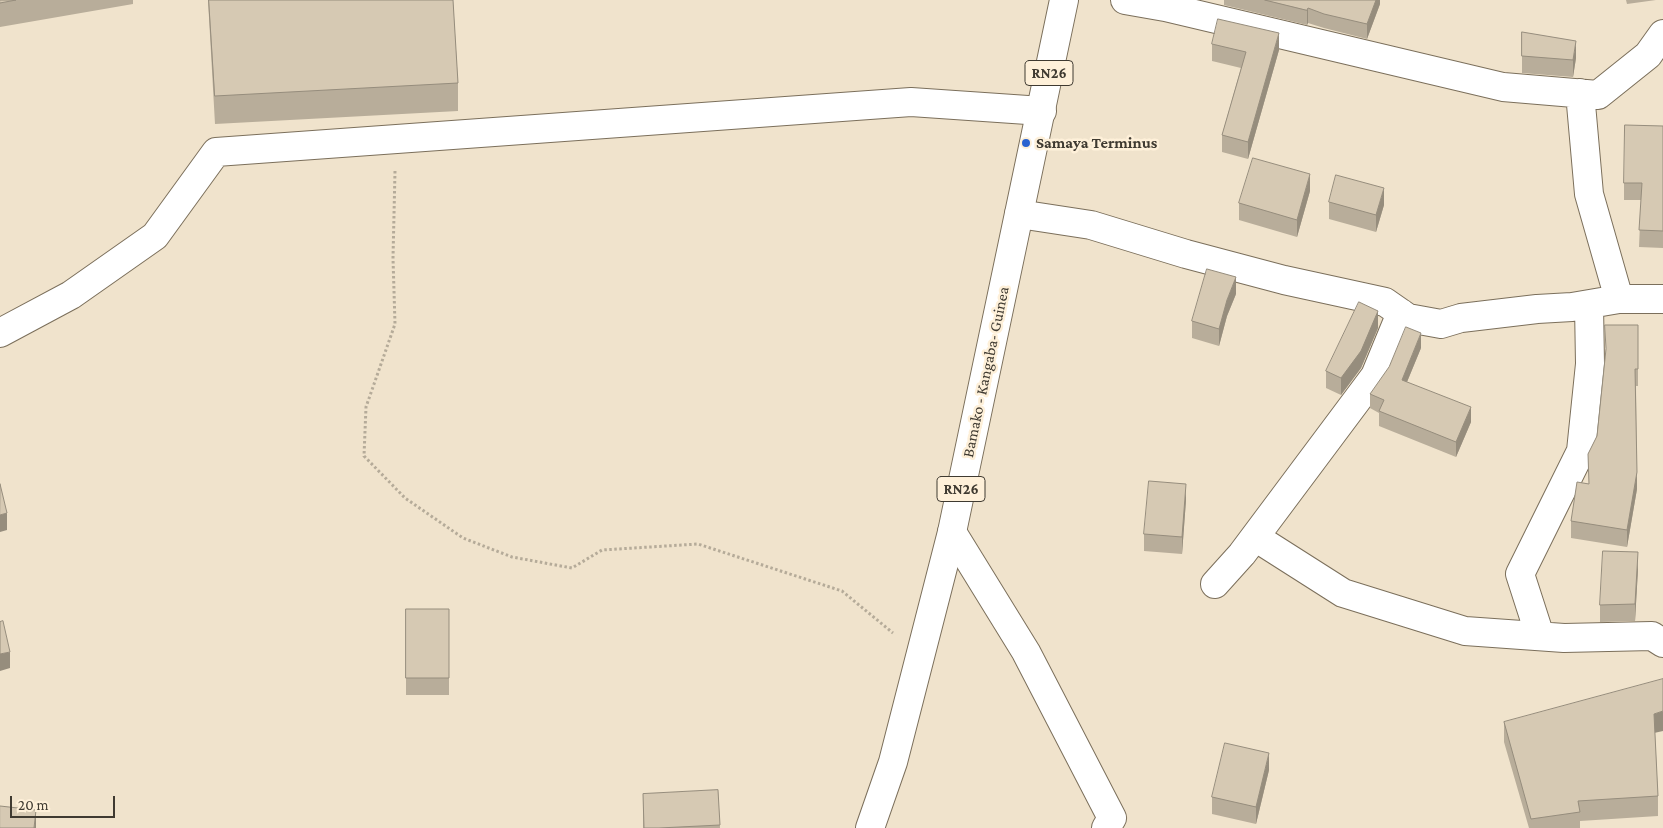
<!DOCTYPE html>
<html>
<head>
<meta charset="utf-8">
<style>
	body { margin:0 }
	#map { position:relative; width:1663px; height:828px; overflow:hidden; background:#f0e3cc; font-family:"Crimson Pro",serif }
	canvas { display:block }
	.scale { position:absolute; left:10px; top:796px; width:105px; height:22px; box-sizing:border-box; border:2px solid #3f3a31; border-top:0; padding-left:6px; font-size:15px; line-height:18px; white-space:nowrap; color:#3f3a31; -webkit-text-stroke:4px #fef0d9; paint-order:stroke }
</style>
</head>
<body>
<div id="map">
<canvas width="1663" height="828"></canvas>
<div class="scale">20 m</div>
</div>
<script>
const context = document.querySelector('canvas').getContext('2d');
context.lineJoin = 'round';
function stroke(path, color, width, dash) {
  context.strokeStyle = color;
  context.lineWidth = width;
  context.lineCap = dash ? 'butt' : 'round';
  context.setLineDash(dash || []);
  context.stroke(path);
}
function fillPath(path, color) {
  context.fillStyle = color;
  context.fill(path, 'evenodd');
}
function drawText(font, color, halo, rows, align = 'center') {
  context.font = font + ' "Crimson Pro",serif';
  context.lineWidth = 5;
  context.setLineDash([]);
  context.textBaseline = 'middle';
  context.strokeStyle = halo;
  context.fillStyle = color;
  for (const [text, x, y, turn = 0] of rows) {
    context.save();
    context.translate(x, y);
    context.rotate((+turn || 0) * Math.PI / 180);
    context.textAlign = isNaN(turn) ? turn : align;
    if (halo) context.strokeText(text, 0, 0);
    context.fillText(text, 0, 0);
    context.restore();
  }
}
const path = new Path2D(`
	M 395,171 L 393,258 L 395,324 L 366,407 L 364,456 L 405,498 L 463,538 L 512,557 L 572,568 L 602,550 L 698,544 L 842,591 L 893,633`);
const minor = new Path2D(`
	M 1125,0 L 1165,7 L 1503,87 L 1598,95 L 1648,55 L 1663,34
	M 1580,93 L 1589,194 L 1619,299
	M 1019,214 L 1091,225 L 1186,254 L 1284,280 L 1385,302 L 1408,318 L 1441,324 L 1461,318 L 1537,309 L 1572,307 L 1619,299 L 1663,299
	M 0,333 L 71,295 L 155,236 L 216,152 L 911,102 L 1042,111
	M 952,532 L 1026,652 L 1112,818 L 1106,828
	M 1255,537 L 1343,593 L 1465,631 L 1564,638 L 1652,636 L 1663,643
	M 1215,584 L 1242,554 L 1375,376 L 1401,313
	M 1540,636 L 1520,574 L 1581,451 L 1590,364 L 1589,305`);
const major = new Path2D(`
	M 870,828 L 893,762 L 952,532 L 1064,0`);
const wall = new Path2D(`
	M 0,0 L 133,0 L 133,4 L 0,27 Z
	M 208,0 L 453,0 L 458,83 L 458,111 L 215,124 Z
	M 1224,0 L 1380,0 L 1380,4 L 1367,39 L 1324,28 L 1308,23 L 1307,25 L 1224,5 Z
	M 1626,0 L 1656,0 L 1627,4 Z
	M 1522,32 L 1576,58 L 1573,77 L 1522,73 Z
	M 1212,44 L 1279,50 L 1248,159 L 1222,152 L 1222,135 L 1241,68 L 1212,61 Z
	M 1663,126 L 1663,248 L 1639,247 L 1641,200 L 1624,200 L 1624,183 Z
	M 1310,191 L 1297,237 L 1239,220 L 1239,203 Z
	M 1329,202 L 1384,205 L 1376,232 L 1329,219 Z
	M 1236,294 L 1227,316 L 1219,346 L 1192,338 L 1192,321 Z
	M 1638,325 L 1638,386 L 1636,386 L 1637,489 L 1627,547 L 1571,538 L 1571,521 L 1589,484 L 1588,454 L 1597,436 Z
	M 1378,328 L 1361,368 L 1341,395 L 1326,388 L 1326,371 Z
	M 1421,348 L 1407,382 L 1471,422 L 1456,457 L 1379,426 L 1379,413 L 1370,408 L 1370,394 Z
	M 1186,500 L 1182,554 L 1144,551 L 1144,534 Z
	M 1638,569 L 1635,621 L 1600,622 L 1600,605 Z
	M 406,609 L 449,609 L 449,695 L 406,695 Z
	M 1504,722 L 1655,733 L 1658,796 L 1658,816 L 1580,821 L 1580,828 L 1529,828 L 1504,742 Z
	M 1269,770 L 1256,824 L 1212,814 L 1212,797 Z
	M 718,790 L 720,828 L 643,828 L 643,794 Z`);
const shadedWall = new Path2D(`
	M 1376,0 L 1380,0 L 1380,4 L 1367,39 L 1367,24 Z
	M 1308,8 L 1308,23 L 1307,25 L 1307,10 Z
	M 1279,33 L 1279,50 L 1248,159 L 1248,142 Z
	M 1576,41 L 1576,58 L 1573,77 L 1573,60 Z
	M 1310,174 L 1310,191 L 1297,237 L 1297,220 Z
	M 1384,188 L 1384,205 L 1376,232 L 1376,215 Z
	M 1236,277 L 1236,294 L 1227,316 L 1219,346 L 1219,329 L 1227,300 Z
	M 1378,311 L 1378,328 L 1361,368 L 1341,395 L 1341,378 Z
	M 1421,333 L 1421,348 L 1402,394 L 1402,380 Z
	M 1471,407 L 1471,422 L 1456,457 L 1456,442 Z
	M 1637,472 L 1637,489 L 1627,547 L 1627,530 Z
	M 1186,484 L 1186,500 L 1182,554 L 1182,537 Z
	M 7,513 L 7,530 L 0,532 L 0,515 Z
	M 1638,552 L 1638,569 L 1635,621 L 1635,604 Z
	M 10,652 L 10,668 L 0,671 L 0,654 Z
	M 1663,711 L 1663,731 L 1654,733 L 1654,714 Z
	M 1269,753 L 1269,770 L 1256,824 L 1256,807 Z
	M 36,810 L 36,828 L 34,828 Z`);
const building = new Path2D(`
	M 0,0 L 16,0 L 0,3 Z
	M 209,0 L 453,0 L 458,83 L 215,96 Z
	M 1265,0 L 1376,0 L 1367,24 L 1324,14 L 1308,8 L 1307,10 Z
	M 1218,19 L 1279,33 L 1248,142 L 1222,135 L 1246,52 L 1212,44 Z
	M 1522,32 L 1576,41 L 1573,60 L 1522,56 Z
	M 1625,125 L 1663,126 L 1663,231 L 1639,230 L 1642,183 L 1624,183 Z
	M 1253,158 L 1310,174 L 1297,220 L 1239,203 Z
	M 1336,175 L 1384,188 L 1376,215 L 1329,202 Z
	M 1207,269 L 1236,277 L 1227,300 L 1219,329 L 1192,321 Z
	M 1359,302 L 1378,311 L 1361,351 L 1341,378 L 1326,371 Z
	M 1605,325 L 1638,325 L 1638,369 L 1635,369 L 1637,472 L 1627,530 L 1571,521 L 1577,482 L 1589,484 L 1588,454 L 1597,436 L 1606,349 Z
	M 1406,327 L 1421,333 L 1402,380 L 1471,407 L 1456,442 L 1379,411 L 1384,400 L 1370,394 L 1389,367 Z
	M 1149,481 L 1186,484 L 1182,537 L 1144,534 Z
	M 0,484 L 7,513 L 0,515 Z
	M 1603,551 L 1638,552 L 1635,604 L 1600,605 Z
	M 406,609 L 449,609 L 449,678 L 406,678 Z
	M 3,621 L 10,652 L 0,654 L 0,622 Z
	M 1663,679 L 1663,711 L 1654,714 L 1658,796 L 1578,801 L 1580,812 L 1531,819 L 1504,722 Z
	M 1225,743 L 1269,753 L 1256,807 L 1212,797 Z
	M 718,790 L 720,825 L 659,828 L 644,828 L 643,794 Z
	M 0,806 L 36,810 L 34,828 L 0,828 Z`);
const markers = [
	[1026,143,5,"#2a63d0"]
];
const shields = [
	[1049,73,48],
	[961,489,48]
];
const shieldNames = [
	["RN26",1049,73],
	["RN26",961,489]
];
const poiNames = [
	["Samaya Terminus",1036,143]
];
const streetNames = [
	["Bamako - Kangaba- Guinea",986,372,-78]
];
stroke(minor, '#7b6f5b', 30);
stroke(major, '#7b6f5b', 30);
stroke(path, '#b5ab99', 3, [2.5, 2.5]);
stroke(minor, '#fff', 28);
stroke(major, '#fff', 28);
fillPath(wall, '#b8ad9a');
fillPath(shadedWall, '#968d7d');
fillPath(building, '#d6c9b3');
stroke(building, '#968d7d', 1);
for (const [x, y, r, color] of markers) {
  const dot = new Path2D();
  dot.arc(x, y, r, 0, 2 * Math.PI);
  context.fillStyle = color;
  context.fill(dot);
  stroke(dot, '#fef0d9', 2);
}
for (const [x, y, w] of shields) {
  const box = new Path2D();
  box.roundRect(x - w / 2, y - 12.5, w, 25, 4);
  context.fillStyle = '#fef0d9';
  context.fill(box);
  stroke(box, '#3f3a31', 1);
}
drawText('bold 15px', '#3f3a31', null, shieldNames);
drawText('bold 16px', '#3f3a31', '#fef0d9', poiNames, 'left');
drawText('16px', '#3f3a31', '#fef0d9', streetNames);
</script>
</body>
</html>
